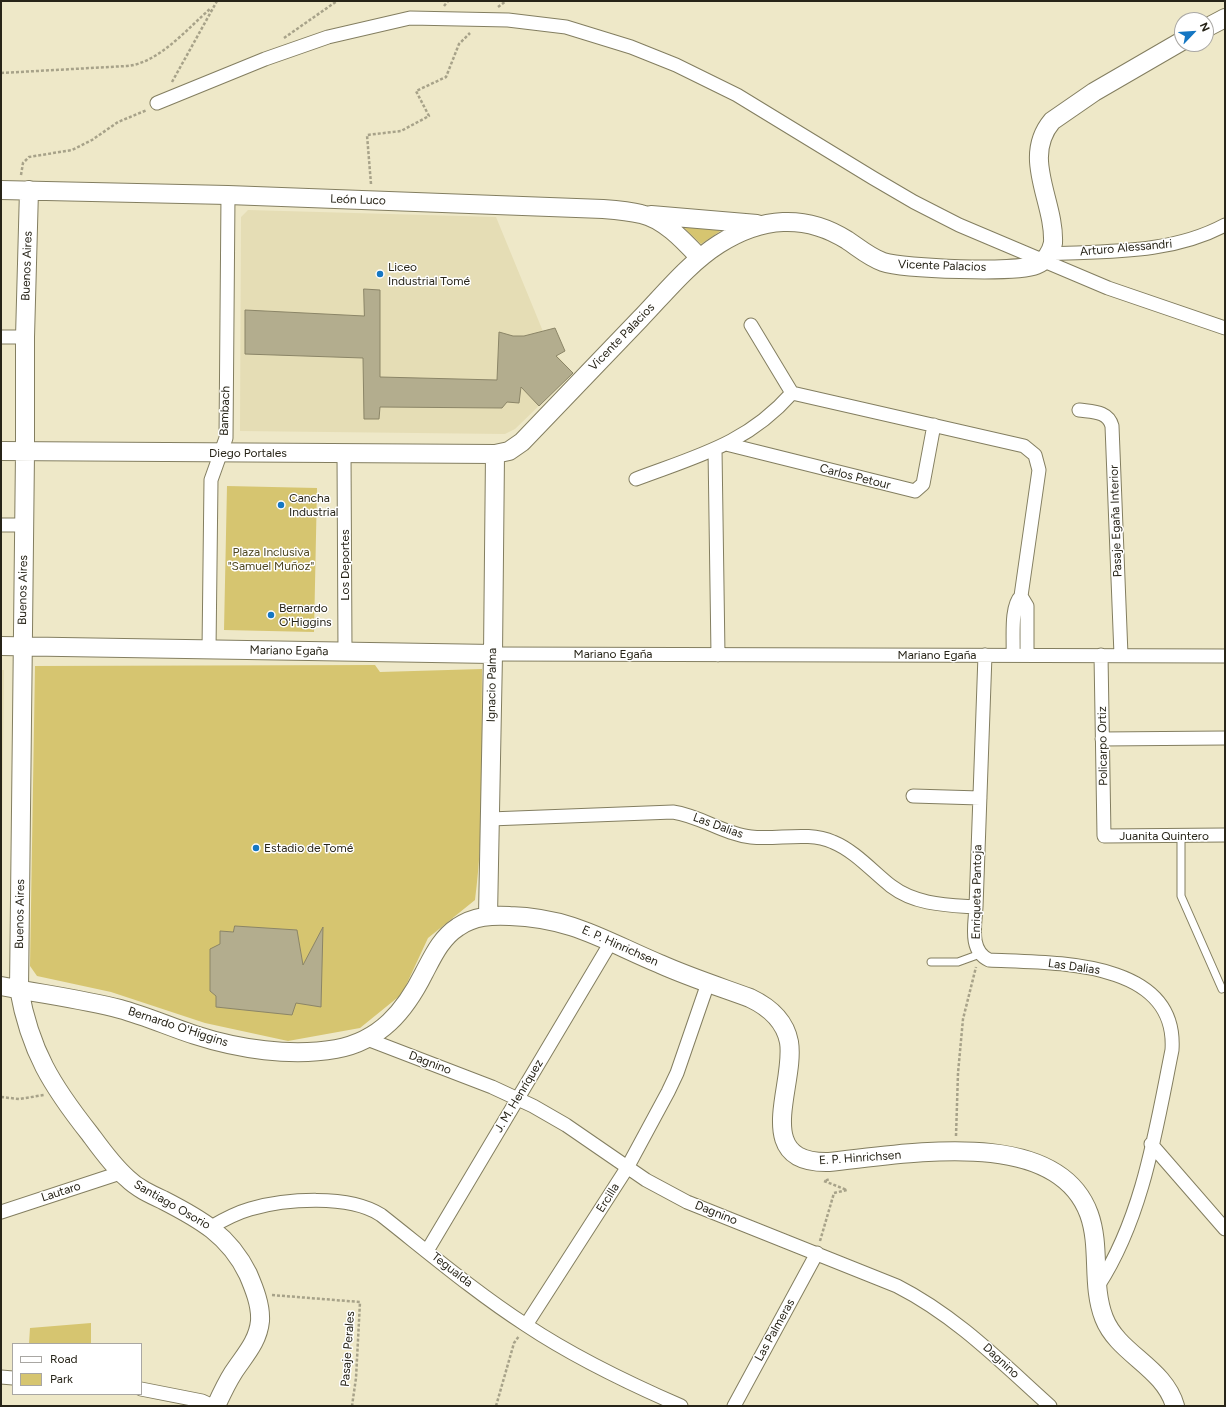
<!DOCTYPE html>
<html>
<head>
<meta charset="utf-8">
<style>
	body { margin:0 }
	#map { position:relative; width:1226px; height:1407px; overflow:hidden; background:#eee8c8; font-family:Figtree,sans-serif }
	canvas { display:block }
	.frame { position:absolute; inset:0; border:2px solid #272418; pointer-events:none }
	.legend { position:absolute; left:12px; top:1343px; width:130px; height:52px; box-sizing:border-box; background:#fff; border:1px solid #a9a7a3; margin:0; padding:5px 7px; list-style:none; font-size:12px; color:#272418 }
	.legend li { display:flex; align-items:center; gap:8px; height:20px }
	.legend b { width:20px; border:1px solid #a9a7a3 }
	.north { position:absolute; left:1174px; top:12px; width:40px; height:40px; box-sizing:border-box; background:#fff; border:1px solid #a9a7a3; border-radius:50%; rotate:65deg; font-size:11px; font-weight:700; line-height:16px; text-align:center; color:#272418 }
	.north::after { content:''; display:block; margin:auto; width:14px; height:18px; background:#1577c3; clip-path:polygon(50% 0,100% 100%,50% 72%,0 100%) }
</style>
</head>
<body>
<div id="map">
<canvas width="1226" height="1407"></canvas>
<div class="frame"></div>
<ul class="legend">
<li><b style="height:5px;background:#fff"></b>Road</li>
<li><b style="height:11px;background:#d6c570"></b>Park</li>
</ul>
<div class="north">N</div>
</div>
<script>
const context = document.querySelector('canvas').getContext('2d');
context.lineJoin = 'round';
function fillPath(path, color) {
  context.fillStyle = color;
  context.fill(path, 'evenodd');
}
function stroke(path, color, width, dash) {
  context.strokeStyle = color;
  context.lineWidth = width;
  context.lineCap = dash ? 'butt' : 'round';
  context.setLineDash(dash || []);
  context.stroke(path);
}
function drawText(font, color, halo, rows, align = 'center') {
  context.font = font + ' Figtree,sans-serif';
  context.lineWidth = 3;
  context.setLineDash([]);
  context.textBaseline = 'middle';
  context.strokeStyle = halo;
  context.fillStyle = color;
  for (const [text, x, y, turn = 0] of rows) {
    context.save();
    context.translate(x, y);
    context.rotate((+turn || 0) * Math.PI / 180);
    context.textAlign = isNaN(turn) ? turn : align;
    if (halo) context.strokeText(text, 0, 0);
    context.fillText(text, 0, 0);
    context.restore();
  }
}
const built = new Path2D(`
	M 248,210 L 496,217 L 549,346 L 573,373 L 515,429 L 505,434 L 240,431 L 241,217 Z
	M 1,670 L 4,670 L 1,921 Z`);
const green = new Path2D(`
	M 679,223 L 728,226 L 701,244 Z
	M 227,486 L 317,488 L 314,632 L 224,630 Z
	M 375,665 L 380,672 L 482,669 C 481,746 485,824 475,900 L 428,938 L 402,994 L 360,1028 L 288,1041 L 205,1023 L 111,992 L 37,976 L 30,966 L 35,666 Z
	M 91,1323 L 91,1344 L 29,1344 L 30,1328 Z`);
const building = new Path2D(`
	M 364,289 L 380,290 L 380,377 L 497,380 L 499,332 L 513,336 L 524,336 L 555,328 L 565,351 L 556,356 L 573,373 L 539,406 L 521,387 L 519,403 L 507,402 L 502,408 L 380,407 L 379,419 L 364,419 L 363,358 L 245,354 L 245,310 L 364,316 Z
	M 235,926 L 297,930 L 303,965 L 323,927 L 321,1007 L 296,1003 L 292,1015 L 216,1007 L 216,996 L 210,991 L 210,949 L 220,944 L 220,931 L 233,932 Z`);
const path = new Path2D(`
	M 444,6 L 448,1
	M 498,7 L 506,1
	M 284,38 L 337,1
	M 1,73 L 127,66 C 159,63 188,28 211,8
	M 172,82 L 217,1
	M 21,175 L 23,163 L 29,157 L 72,150 L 92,140 L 118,122 L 147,110
	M 371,184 L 367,135 L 401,131 L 429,116 L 416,91 L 446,77 L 459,44 L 470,33
	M 1,1097 L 19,1099 L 44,1095
	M 956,1136 L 958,1073 L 963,1019 L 976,967
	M 820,1241 L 834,1193 L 847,1190 L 824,1181 L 830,1179
	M 272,1295 L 360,1302 L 356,1378 L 352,1406
	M 496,1406 L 514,1343 L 519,1336`);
const lane = new Path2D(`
	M 1181,836 L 1181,896 L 1222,989
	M 931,962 L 958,962 L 980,954`);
const street = new Path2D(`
	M 157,103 L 265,59 L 328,37 L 410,18 L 508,20 L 566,27 L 631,47 L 676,65 L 737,95 L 873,178 L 914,202 L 959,225 L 1108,288 L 1225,328
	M 1048,254 C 1108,251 1171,254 1225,225
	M 751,325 L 792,393 L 1024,446 L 1035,455 L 1039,470 L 1021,596 C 1010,607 1014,639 1013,655
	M 1,337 L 25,337
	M 1079,410 C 1093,412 1108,411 1112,426 L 1121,655
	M 726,444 L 915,491 L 923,484 L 934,425
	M 715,449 L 718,655
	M 344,453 L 345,652
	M 636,479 C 697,456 747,444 792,393
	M 1,525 L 24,525
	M 1021,596 L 1027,606 L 1027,655
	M 209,650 L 211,480 L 226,438 L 228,195
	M 493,654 L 1225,656
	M 985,655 L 976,907 C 975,925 969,951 989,960 C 1050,963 1178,958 1172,1050 C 1156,1129 1143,1217 1098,1286
	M 1101,655 L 1104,836 L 1225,835
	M 1102,739 L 1225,738
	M 913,796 L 980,798
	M 490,819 L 673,812 C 701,816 723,834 751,837 C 778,840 808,831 833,842 C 855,851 873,872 891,886 C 916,905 947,905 976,907
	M 367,1039 L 492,1087 L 533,1106 L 566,1125 L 646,1180 L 687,1202 L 897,1286 C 956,1316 1001,1362 1050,1406
	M 1151,1144 L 1225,1229
	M 1,1212 L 120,1173
	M 211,1227 C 223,1220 236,1213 250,1209 C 285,1199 349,1194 381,1215 C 428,1252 475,1292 526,1325 C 574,1357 628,1383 681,1406
	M 427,1251 L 611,942
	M 526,1325 L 627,1168 L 668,1092 L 677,1073 L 708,983
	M 1,1377 L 13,1378
	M 141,1389 L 202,1401 L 213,1406
	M 734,1406 L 817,1253`);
const secondary = new Path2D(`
	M 1206,28 L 1225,18
	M 1,190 L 228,195 L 603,209 C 616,210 629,211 641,214 C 664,219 684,241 700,258
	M 29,190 L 25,337 L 25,452 L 19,989 C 30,1051 52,1086 90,1134 C 101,1149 113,1166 127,1178 C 137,1188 150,1194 163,1200 C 200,1219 229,1235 248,1274 C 254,1288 261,1305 260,1321 C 258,1342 244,1356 233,1373 C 226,1384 221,1395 216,1406
	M 651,215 L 757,224
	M 1,451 L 495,454 L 509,451 L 522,442 C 561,401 601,360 640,319 C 665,293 689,263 719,244 C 738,232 761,223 783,222 C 805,221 828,228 847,240 C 859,248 869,257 883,262 C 904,269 1017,273 1036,265 C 1046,261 1051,252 1053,243 C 1055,201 1021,158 1052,121 L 1094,92 L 1182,41
	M 1,646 L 493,654
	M 488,916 L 493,654 L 495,454
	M 1,986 C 41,994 81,999 120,1009 C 146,1016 170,1027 195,1035 C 238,1049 291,1057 336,1049 C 380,1041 405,1011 424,973 C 433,956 441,938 458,927 C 474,916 492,915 510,916 C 572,918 605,941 660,964 C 689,977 720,987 750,998 C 769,1007 785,1021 789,1042 C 796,1085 750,1164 829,1162 C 901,1155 1056,1124 1089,1214 C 1101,1247 1091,1285 1104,1318 C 1118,1354 1164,1367 1175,1406`);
const markers = [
	[380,274,4,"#1577c3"],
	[281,505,4,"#1577c3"],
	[271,615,4,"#1577c3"],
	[256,848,4,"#1577c3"]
];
const streetNames = [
	["León Luco",358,200,2],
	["Arturo Alessandri",1126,248,-5],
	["Buenos Aires",27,266,-88],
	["Vicente Palacios",942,266,2],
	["Vicente Palacios",622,337,-46],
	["Bambach",225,411,-88],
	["Diego Portales",248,453],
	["Carlos Petour",855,477,14],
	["Pasaje Egaña Interior",1116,521,-92],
	["Los Deportes",345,565,-90],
	["Buenos Aires",23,590,-89],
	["Mariano Egaña",289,651,1],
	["Mariano Egaña",613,654],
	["Mariano Egaña",937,655],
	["Ignacio Palma",492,685,-89],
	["Policarpo Ortiz",1103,746,-91],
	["Las Dalias",718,826,20],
	["Juanita Quintero",1164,836],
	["Enriqueta Pantoja",977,892,-89],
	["Buenos Aires",20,914,-89],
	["E. P. Hinrichsen",620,946,24],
	["Las Dalias",1074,967,8],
	["Bernardo O'Higgins",178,1027,18],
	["Dagnino",430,1063,21],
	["J. M. Henríquez",519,1096,-59],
	["E. P. Hinrichsen",860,1158,-4],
	["Lautaro",61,1192,-18],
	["Ercilla",608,1198,-58],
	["Santiago Osorio",172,1205,30],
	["Dagnino",716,1213,22],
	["Tegualda",452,1270,38],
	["Las Palmeras",775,1330,-61],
	["Pasaje Perales",348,1349,-86],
	["Dagnino",1001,1361,43]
];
const poiNames = [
	["Liceo",388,267],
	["Industrial Tomé",388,281],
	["Cancha",289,498],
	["Industrial",289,512],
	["Bernardo",279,608],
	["O'Higgins",279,622],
	["Estadio de Tomé",264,848]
];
const parkNames = [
	["Plaza Inclusiva",271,552],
	["\"Samuel Muñoz\"",271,566]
];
fillPath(built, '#e5ddb5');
fillPath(green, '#d6c570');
fillPath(building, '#b3ad8e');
stroke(building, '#8b8567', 1);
stroke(lane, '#837e60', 9);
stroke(street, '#837e60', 15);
stroke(secondary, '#837e60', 20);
stroke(path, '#a7a289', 2.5, [3, 2]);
stroke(lane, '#fff', 7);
stroke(street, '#fff', 13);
stroke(secondary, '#fff', 18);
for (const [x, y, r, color] of markers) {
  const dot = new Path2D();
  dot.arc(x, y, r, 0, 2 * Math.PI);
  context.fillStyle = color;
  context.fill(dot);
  stroke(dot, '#fff', 1.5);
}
drawText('12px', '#272418', '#fff', streetNames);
drawText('12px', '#272418', '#fff', poiNames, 'left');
drawText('12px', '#4e4721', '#fff', parkNames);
</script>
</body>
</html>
